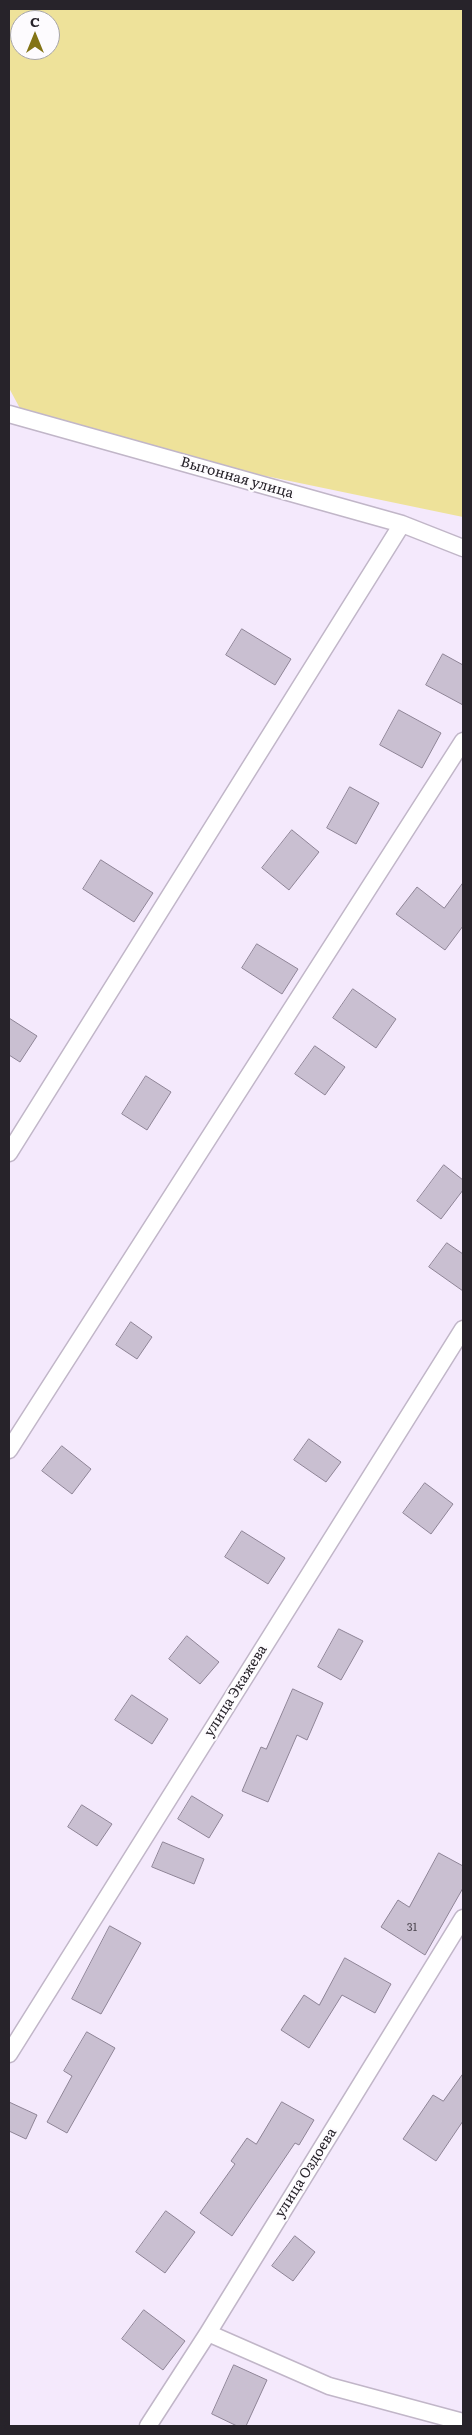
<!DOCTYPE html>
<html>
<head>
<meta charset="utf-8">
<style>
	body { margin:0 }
	#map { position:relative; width:472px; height:2435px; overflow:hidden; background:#f4e9fc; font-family:Literata,serif }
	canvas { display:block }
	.frame { position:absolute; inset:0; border:10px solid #27232a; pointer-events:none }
	.north { position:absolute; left:10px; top:10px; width:50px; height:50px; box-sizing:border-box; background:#fdfbfe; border:1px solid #a7a5a9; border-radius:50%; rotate:0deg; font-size:14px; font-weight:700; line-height:20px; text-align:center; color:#27232a }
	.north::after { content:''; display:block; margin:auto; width:18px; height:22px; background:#837416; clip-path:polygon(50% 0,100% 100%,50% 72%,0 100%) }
</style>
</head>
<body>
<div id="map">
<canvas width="472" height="2435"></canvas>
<div class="frame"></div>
<div class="north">С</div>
</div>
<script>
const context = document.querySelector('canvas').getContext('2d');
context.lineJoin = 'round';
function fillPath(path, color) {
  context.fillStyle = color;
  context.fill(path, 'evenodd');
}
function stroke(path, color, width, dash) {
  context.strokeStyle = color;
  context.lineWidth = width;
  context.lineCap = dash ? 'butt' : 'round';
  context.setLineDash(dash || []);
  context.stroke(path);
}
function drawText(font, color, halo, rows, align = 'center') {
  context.font = font + ' Literata,serif';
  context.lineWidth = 4.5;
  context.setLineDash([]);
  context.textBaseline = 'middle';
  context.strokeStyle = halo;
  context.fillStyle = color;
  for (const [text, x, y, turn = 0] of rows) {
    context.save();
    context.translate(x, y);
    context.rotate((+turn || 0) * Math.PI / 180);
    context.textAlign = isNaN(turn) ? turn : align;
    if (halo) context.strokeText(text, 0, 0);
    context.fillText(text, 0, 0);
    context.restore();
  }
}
const green = new Path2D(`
	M 9,9 L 463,9 L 463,517 L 30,427 L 9,388 ZM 20,20 L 50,20 L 50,50 L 20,50 Z`);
const building = new Path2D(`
	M 242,629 L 291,659 L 275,685 L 226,655 Z
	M 443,654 L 463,665 L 463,705 L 426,685 Z
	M 399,710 L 441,733 L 422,768 L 380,745 Z
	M 350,787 L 379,803 L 356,844 L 327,828 Z
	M 292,830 L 319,852 L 289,890 L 262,868 Z
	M 101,860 L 153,893 L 134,922 L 83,889 Z
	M 463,883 L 463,926 L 445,950 L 396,914 L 417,887 L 444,908 Z
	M 257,944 L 298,969 L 282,994 L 242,968 Z
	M 353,989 L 396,1019 L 376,1048 L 333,1018 Z
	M 9,1018 L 37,1036 L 20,1062 L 9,1055 Z
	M 315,1046 L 345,1067 L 325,1095 L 295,1074 Z
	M 146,1076 L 171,1092 L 147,1130 L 122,1114 Z
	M 444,1165 L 463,1180 L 463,1190 L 441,1219 L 417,1201 Z
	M 447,1243 L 463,1254 L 463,1291 L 429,1267 Z
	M 131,1322 L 152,1337 L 137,1359 L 116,1345 Z
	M 309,1439 L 341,1462 L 326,1482 L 294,1460 Z
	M 62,1446 L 91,1469 L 72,1494 L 42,1471 Z
	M 425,1483 L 453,1504 L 431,1534 L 403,1513 Z
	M 242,1531 L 285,1558 L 268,1584 L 225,1557 Z
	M 339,1629 L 363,1641 L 341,1680 L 318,1667 Z
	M 187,1636 L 219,1662 L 200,1684 L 169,1659 Z
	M 293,1689 L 323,1703 L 307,1740 L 297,1735 L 268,1802 L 242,1791 L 261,1747 L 266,1749 Z
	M 132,1695 L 168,1719 L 152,1744 L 115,1720 Z
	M 192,1796 L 223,1815 L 209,1838 L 178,1819 Z
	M 82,1805 L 112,1824 L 97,1846 L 68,1827 Z
	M 163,1842 L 204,1859 L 194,1884 L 152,1867 Z
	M 439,1853 L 463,1866 L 463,1888 L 425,1955 L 381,1927 L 398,1900 L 409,1907 Z
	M 110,1926 L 141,1943 L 101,2014 L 72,1999 Z
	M 345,1958 L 391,1984 L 375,2013 L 342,1995 L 309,2048 L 281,2030 L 304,1995 L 319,2005 Z
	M 87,2032 L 115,2048 L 67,2133 L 47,2122 L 72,2076 L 64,2071 Z
	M 463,2074 L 463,2121 L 436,2161 L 403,2139 L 433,2095 L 443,2101 Z
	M 9,2102 L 37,2115 L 26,2139 L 9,2131 Z
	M 282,2102 L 314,2120 L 299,2145 L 295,2143 L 232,2236 L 200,2213 L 235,2164 L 231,2161 L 247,2138 L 256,2144 Z
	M 166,2211 L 195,2232 L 165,2273 L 136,2252 Z
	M 295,2236 L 315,2252 L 293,2281 L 272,2266 Z
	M 144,2310 L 185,2341 L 163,2370 L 122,2339 Z
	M 234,2365 L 267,2380 L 246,2426 L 237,2426 L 212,2414 Z`);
const minor = new Path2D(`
	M 9,414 L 402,524 L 463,548
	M 9,1153 L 402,524
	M 9,1450 L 463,741
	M 9,2054 L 463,1329
	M 208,2333 L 329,2386 L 463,2422
	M 148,2426 L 208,2333 L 463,1918`);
const numberNames = [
	["31",412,1928]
];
const streetNames = [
	["Выгонная улица",237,478,16],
	["улица Экажева",236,1691,-58],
	["улица Оздоева",306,2173,-58]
];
fillPath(green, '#eee29a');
fillPath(building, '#c9bfd1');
stroke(building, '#8e8496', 1);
stroke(minor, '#c1b6c8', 19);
stroke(minor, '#fff', 16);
drawText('11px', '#504a54', null, numberNames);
drawText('14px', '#27232a', '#fdfbfe', streetNames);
</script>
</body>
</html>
